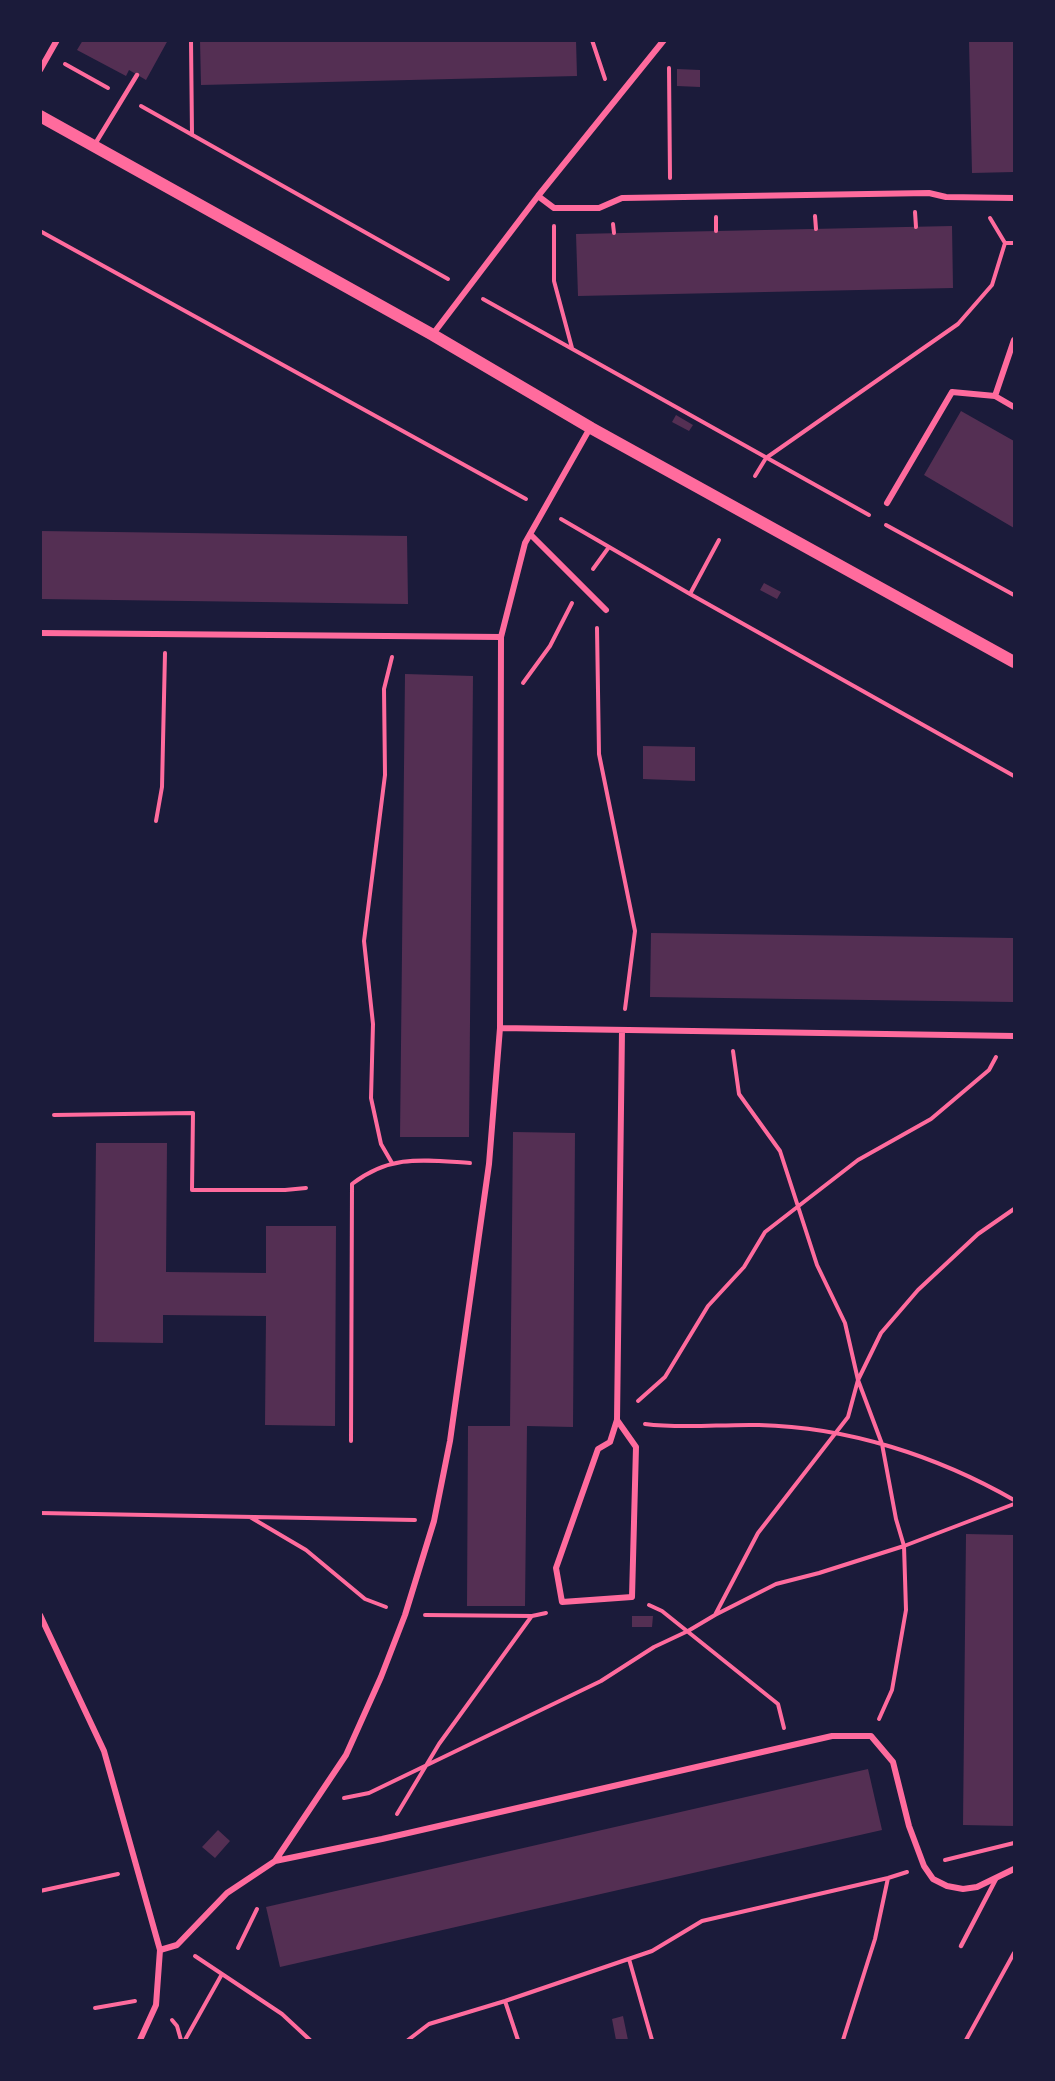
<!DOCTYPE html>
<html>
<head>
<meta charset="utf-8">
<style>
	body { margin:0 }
	#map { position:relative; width:1055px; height:2081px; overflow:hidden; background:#1b1b3a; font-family:Poppins,sans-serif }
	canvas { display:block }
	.frame { position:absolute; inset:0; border:42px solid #1b1b3a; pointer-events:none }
</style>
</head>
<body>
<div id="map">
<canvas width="1055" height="2081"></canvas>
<div class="frame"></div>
</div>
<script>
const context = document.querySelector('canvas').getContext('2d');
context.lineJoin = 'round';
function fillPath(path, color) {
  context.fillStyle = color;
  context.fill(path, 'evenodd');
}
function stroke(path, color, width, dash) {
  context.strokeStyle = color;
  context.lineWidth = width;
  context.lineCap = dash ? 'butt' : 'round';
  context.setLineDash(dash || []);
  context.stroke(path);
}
const building = new Path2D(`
	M 83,40 L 168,40 L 146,80 L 129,70 L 126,76 L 77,50 Z
	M 200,40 L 576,40 L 577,76 L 201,85 Z
	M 969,40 L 1014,40 L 1014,172 L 972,173 Z
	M 677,69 L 700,70 L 700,87 L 677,86 Z
	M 952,226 L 953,288 L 578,296 L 576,234 Z
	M 961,411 L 1014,441 L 1014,528 L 924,475 Z
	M 676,415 L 693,425 L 689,431 L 672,422 Z
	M 40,531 L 407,536 L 408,604 L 40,599 Z
	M 764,583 L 781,592 L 777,599 L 760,590 Z
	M 405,674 L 473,676 L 469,1137 L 400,1137 Z
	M 643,746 L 695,747 L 695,781 L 643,779 Z
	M 651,933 L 1014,938 L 1014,1002 L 650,997 Z
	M 513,1132 L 575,1133 L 573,1427 L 527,1426 L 525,1606 L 467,1606 L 468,1426 L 510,1426 Z
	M 96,1143 L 167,1143 L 166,1272 L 266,1273 L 266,1226 L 336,1226 L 335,1426 L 265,1425 L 266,1316 L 163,1315 L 163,1343 L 94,1342 Z
	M 966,1534 L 1014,1535 L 1014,1826 L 963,1825 Z
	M 632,1616 L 653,1616 L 652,1627 L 632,1627 Z
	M 868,1769 L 882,1830 L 280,1967 L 266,1907 Z
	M 218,1830 L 230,1841 L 215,1858 L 202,1847 Z
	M 623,2016 L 628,2040 L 616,2040 L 612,2019 Z`);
const path = new Path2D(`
	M 191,40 L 192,135
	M 592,40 L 605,79
	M 65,64 L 108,88
	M 669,68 L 670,178
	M 141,106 L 448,279
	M 915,212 L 916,227
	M 815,216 L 816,229
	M 716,217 L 716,231
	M 990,218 L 1005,243
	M 613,224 L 614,233
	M 554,226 L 554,281 L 572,348
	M 40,231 L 526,499
	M 483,299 L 869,515
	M 755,476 L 766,458 L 958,324 L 992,285 L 1005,243 L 1014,243
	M 561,519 L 690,594 L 1014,776
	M 886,525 L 1014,595
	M 593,569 L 609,547
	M 690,594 L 719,540
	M 597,628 L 599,754 L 635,931 L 625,1009
	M 523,683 L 550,646 L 572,603
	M 156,821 L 162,787 L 165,653
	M 733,1051 L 739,1094 L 780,1151 L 817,1265 L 845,1323 L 858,1380 L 882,1444 L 896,1519 L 904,1546 L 906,1610 L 892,1690 L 879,1719
	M 54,1115 L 193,1113 L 192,1190 L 285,1190 L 306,1188
	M 392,1163 L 381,1144 L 371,1098 L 373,1024 L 364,941 L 385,775 L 384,689 L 392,657
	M 638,1401 L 665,1377 L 708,1306 L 744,1267 L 765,1232 L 858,1160 L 931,1119 L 989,1070 L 996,1057
	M 645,1424 C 683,1429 721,1424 759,1425 C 848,1427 937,1456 1014,1500
	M 351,1441 L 352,1184 C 391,1154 424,1160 470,1163
	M 40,1513 L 415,1520
	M 250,1517 L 306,1550 L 365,1599 L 386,1607
	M 649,1605 L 662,1611 L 778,1704 L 784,1728
	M 425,1615 L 532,1616 L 546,1613
	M 715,1615 L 776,1584 L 819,1573 L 904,1546 L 1014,1504
	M 344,1798 L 369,1793 L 601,1681 L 654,1647 L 688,1631 L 715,1615 L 758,1533 L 848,1417 L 858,1380 L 881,1333 L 918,1290 L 978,1234 L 1014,1209
	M 397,1814 L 439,1744 L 531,1617
	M 945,1860 L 1014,1843
	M 40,1891 L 118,1874
	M 238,1948 L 257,1909
	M 195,1956 L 282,2014 L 310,2040
	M 629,1959 L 652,2040
	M 505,2001 L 518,2040
	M 95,2008 L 135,2001
	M 172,2020 L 177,2026 L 181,2040
	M 185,2040 L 222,1974
	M 408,2040 L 429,2024 L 505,2001 L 652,1951 L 702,1921 L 888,1878 L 907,1872
	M 843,2040 L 875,1939 L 888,1878
	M 966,2040 L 1014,1953`);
const service = new Path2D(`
	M 95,144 L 137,75
	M 961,1946 L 996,1879`);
const minor = new Path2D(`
	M 40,70 L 57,40
	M 538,196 L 554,208 L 599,208 L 622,198 L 929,193 L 946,197 L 1014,198
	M 433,334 L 538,196 L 664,40
	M 1014,340 L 995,396 L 1014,407
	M 590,428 L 525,543 L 501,637 L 500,1028 L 1014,1036
	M 887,503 L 952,392 L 995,396
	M 530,534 L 606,610
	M 40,633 L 501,637
	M 617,1420 L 610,1442 L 598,1449 L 556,1568 L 562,1602 L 632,1597 L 636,1447 L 617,1420 L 622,1030
	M 40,1615 L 104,1751 L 160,1950 L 177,1945 L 227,1893 L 275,1861 L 382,1839 L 832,1736 L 871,1736 L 893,1762 L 909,1826 L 924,1866 L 933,1879 L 947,1886 L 963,1889 L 977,1887 L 1014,1869
	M 275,1861 L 346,1755 L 381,1677 L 405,1615 L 434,1521 L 450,1441 L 489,1164 L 500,1028
	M 140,2040 L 156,2005 L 160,1950`);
const secondary = new Path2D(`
	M 40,116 L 433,335 L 591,428 L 1014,662`);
fillPath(building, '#542f53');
stroke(path, '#ff6b9d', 4);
stroke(service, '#ff6b9d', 4.5);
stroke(minor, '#ff6b9d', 6);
stroke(secondary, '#ff6b9d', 12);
</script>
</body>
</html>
